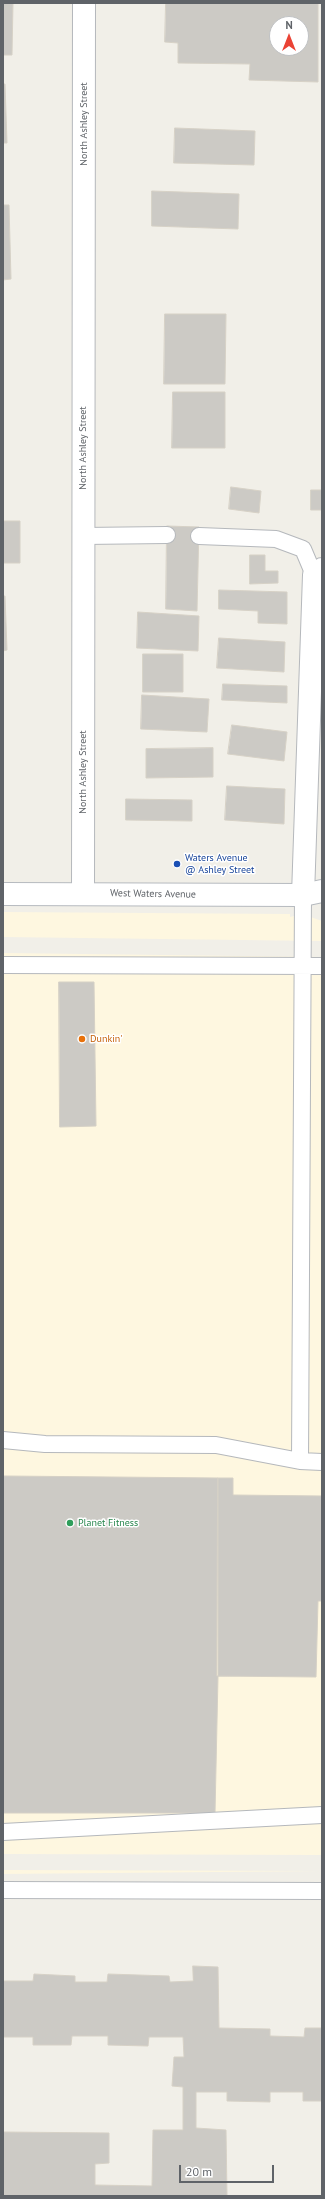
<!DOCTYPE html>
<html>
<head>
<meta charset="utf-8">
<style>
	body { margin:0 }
	#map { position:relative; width:325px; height:2199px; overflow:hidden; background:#f1efe8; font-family:"PT Sans",sans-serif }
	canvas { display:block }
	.frame { position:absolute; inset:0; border:4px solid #5f6368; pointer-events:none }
	.north { position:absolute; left:269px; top:16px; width:40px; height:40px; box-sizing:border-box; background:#fff; border:1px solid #bfc1c3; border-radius:50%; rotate:0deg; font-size:11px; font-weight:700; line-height:16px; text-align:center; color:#5f6368 }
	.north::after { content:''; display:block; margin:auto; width:14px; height:18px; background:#ea4335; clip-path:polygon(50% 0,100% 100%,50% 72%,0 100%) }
	.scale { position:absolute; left:179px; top:2165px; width:95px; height:18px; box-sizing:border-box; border:2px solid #5f6368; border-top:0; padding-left:5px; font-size:12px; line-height:14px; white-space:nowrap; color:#5f6368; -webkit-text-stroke:3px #fff; paint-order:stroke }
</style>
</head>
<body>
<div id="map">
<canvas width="325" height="2199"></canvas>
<div class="frame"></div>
<div class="north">N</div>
<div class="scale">20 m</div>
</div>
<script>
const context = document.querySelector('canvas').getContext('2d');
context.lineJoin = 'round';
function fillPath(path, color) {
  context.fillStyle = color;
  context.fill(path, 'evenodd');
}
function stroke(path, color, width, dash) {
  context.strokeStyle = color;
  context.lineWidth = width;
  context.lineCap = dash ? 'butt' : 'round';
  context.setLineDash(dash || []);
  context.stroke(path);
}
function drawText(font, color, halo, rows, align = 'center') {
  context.font = font + ' "PT Sans",sans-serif';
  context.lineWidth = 3;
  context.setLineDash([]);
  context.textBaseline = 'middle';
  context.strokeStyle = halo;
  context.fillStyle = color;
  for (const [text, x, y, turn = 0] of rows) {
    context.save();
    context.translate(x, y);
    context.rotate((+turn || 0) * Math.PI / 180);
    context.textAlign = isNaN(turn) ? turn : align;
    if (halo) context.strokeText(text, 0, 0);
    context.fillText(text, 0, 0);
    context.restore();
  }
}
const commercial = new Path2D(`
	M 3,912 L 290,914 L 290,917 L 302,914 L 322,921 L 322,941 L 3,937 Z
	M 3,953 L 322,957 L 322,1855 L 3,1854 Z
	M 3,1870 L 322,1871 L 3,1874 Z`);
const building = new Path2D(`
	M 3,3 L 13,3 L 12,55 L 3,55 Z
	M 166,3 L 318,3 L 318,82 L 249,80 L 250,64 L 178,63 L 178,43 L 165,42 ZM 277,24 L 301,24 L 301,48 L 277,48 Z
	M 3,84 L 5,84 L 7,143 L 3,143 Z
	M 175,128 L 255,131 L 254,165 L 174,163 Z
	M 152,191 L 239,194 L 238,229 L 152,226 Z
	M 3,205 L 9,205 L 11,279 L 3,280 Z
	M 165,314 L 226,314 L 225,384 L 164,384 Z
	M 173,392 L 225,392 L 225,448 L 172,448 Z
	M 231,487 L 261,491 L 259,513 L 229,509 Z
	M 311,490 L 322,490 L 322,510 L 311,510 Z
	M 3,521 L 20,521 L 20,563 L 3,563 Z
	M 167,526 L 199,527 L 197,611 L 166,609 Z
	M 250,555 L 265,555 L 265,571 L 278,571 L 278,583 L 250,584 Z
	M 219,590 L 287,592 L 287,624 L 258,623 L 258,611 L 219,609 Z
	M 3,596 L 5,596 L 7,650 L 3,651 Z
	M 138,612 L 199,616 L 198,651 L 137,648 Z
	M 219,638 L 285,642 L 284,672 L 217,668 Z
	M 143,654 L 183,654 L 183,692 L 143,692 Z
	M 223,684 L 287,686 L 287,703 L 222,700 Z
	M 142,695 L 209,699 L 207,732 L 141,729 Z
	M 232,725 L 287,732 L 284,761 L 228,754 Z
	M 213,748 L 213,777 L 146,778 L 146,749 Z
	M 227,786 L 285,789 L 284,824 L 225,820 Z
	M 126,799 L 192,800 L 192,821 L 126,820 Z
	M 59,982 L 94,982 L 96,1126 L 60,1127 Z
	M 3,1476 L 218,1478 L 218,1676 L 215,1813 L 3,1813 Z
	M 218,1478 L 233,1478 L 233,1495 L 322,1496 L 322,1601 L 318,1601 L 316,1677 L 217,1676 Z
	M 193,1966 L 218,1967 L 219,2028 L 270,2029 L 270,2036 L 304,2037 L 305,2028 L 322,2028 L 322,2101 L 303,2101 L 303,2092 L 270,2092 L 270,2102 L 227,2101 L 227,2092 L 196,2092 L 196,2128 L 226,2130 L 227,2196 L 3,2196 L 3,2132 L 109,2133 L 109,2163 L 95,2164 L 95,2185 L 152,2186 L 153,2130 L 183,2130 L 183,2087 L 172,2086 L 174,2057 L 184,2057 L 183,2037 L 149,2037 L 148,2046 L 108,2045 L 108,2036 L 72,2036 L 71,2045 L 33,2045 L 33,2037 L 3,2037 L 3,1981 L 33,1981 L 34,1974 L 75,1976 L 75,1982 L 107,1982 L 108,1974 L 169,1976 L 170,1982 L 193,1981 Z`);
const service = new Path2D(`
	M 83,536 L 167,535
	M 199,536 L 276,539 L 303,549 L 314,575
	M 3,965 L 322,966
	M 3,1440 L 45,1444 L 216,1445 L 300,1461 L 322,1462
	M 300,1461 L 303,895
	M 3,1832 L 322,1815
	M 3,1890 L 322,1891`);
const minor = new Path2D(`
	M 83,893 L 84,3
	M 303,895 L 314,575 L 322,569`);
const secondary = new Path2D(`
	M 3,894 L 303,895 L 322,891`);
const markers = [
	[177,864,4,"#1a4fb4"],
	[82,1039,4,"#e8710a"],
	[70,1523,4,"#2e9e5b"]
];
const streetNames = [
	["North Ashley Street",84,124,-90],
	["North Ashley Street",83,448,-90],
	["North Ashley Street",83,772,-90],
	["West Waters Avenue",153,894,1]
];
const transitNames = [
	["Waters Avenue",185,858],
	["@ Ashley Street",185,870]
];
const foodNames = [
	["Dunkin'",90,1039]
];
const leisureNames = [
	["Planet Fitness",78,1523]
];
fillPath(commercial, '#fef7e0');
fillPath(building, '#cccac5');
stroke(building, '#d6d1c6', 1);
stroke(service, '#b5b8bc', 18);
stroke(minor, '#b5b8bc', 24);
stroke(secondary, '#b6babf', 24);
stroke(service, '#fff', 16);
stroke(minor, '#fff', 22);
stroke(secondary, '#fff', 22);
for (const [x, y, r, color] of markers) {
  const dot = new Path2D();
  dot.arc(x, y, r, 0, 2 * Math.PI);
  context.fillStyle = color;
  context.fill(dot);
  stroke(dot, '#fff', 1.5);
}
drawText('10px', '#5f6368', '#fff', streetNames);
drawText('10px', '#164399', '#fff', transitNames, 'left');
drawText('10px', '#c56008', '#fff', foodNames, 'left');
drawText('10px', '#27864d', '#fff', leisureNames, 'left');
</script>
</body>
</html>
